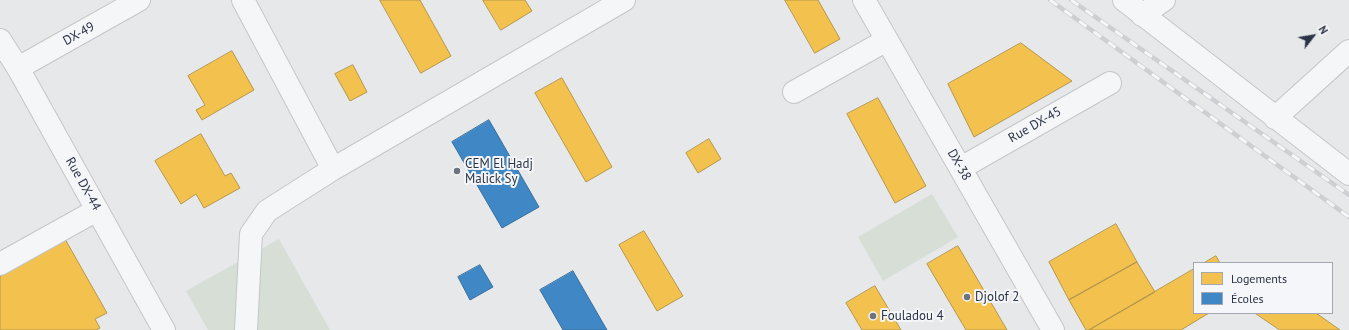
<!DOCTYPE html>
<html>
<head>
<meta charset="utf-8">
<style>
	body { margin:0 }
	#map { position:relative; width:1349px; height:330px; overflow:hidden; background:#e6e8ea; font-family:"PT Sans",sans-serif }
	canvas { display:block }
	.legend { position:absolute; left:1193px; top:262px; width:140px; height:52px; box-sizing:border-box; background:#f4f6f9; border:1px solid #a4a8b1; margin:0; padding:5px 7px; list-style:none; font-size:12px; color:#2b3445 }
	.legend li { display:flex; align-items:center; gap:8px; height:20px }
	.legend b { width:20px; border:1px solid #a4a8b1 }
	.north { position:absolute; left:1293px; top:16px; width:40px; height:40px; -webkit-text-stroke:3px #f4f6f9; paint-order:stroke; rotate:59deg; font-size:11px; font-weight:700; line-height:16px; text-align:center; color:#2b3445 }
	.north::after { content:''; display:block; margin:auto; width:14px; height:18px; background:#2b3445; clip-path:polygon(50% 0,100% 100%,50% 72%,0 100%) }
</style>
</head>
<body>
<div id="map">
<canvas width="1349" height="330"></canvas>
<ul class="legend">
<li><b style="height:11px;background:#f2c14e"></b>Logements</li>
<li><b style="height:11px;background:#3f88c5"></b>Écoles</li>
</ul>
<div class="north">N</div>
</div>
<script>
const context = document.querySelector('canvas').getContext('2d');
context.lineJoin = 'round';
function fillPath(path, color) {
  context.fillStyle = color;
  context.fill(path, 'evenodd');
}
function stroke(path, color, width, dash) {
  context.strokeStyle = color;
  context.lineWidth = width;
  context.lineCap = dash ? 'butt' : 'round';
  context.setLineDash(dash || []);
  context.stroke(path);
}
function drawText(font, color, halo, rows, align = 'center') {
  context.font = font + ' "PT Sans",sans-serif';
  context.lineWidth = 4;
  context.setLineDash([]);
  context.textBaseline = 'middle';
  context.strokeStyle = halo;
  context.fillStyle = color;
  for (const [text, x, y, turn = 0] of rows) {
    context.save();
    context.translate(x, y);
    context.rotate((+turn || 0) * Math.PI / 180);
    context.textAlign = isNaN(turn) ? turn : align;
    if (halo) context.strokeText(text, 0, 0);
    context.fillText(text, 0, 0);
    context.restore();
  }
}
const green = new Path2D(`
	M 932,194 L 958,237 L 883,281 L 858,237 Z
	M 279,239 L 330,330 L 208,330 L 186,291 Z`);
const homes = new Path2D(`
	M 380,0 L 420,0 L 451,56 L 421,73 Z
	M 483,0 L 525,0 L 532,11 L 501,30 Z
	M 785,0 L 818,0 L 840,39 L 815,53 Z
	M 1021,43 L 1072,81 L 974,137 L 948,84 Z
	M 232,51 L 254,90 L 202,120 L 196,110 L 205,105 L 188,76 Z
	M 353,65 L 367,92 L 350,101 L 335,74 Z
	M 562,78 L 612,167 L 586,182 L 535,93 Z
	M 878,98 L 926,186 L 895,203 L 847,114 Z
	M 201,134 L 225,176 L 231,173 L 240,188 L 204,208 L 196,194 L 181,204 L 155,161 Z
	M 709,139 L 721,159 L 698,173 L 686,153 Z
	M 1116,224 L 1137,262 L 1069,300 L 1049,262 Z
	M 644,231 L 683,296 L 657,311 L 619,245 Z
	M 65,239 L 107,313 L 95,319 L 100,328 L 96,330 L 0,330 L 0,277 Z
	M 958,246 L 1007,330 L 966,330 L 927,264 Z
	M 1216,256 L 1220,263 L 1204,263 Z
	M 1137,262 L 1155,292 L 1089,330 L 1086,330 L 1069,300 Z
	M 1194,269 L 1194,313 L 1209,313 L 1181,330 L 1089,330 Z
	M 875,286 L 901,330 L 862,330 L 846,303 Z
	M 1255,313 L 1316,313 L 1340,330 L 1280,330 Z`);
const schools = new Path2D(`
	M 489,120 L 539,207 L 502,228 L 452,142 Z
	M 480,265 L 493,287 L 470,300 L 458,277 Z
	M 573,271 L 607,330 L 563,330 L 540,290 Z`);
const minor = new Path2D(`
	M 243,0 L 333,169
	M 864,0 L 1053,330
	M 1124,0 L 1349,174
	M 1142,15 L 1164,0
	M 18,68 L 139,0
	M 794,92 L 887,40
	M 1275,118 L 1349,51
	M 961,168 L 1110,83
	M 0,264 L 97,210
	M 246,330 L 251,234 L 267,211 L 333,169 L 624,0`);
const tertiary = new Path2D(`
	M 0,40 L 18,68 L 164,330`);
const rail = new Path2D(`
	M 1050,0 L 1349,217
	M 1071,0 L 1349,195`);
const markers = [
	[457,171,4,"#6c737f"],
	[967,297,4,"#6c737f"],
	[873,316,4,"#6c737f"]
];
const streetNames = [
	["DX-49",79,34,-29],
	["Rue DX-45",1035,125,-30],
	["DX-38",959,165,60],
	["Rue DX-44",83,184,61]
];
const poiNames = [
	["CEM El Hadj",465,164],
	["Malick Sy",465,179],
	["Djolof 2",975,297],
	["Fouladou 4",881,316]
];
fillPath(green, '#d6ded6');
fillPath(homes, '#f2c14e');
stroke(homes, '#b6974b', 1);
fillPath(schools, '#3f88c5');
stroke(schools, '#396f9f', 1);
stroke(minor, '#c4c6c8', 24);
stroke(tertiary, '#c4c6c8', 24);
stroke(minor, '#f5f6f7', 22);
stroke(tertiary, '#f5f6f7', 22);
stroke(rail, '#cecfd2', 4.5);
stroke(rail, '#f4f6f9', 3, [9]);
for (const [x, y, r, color] of markers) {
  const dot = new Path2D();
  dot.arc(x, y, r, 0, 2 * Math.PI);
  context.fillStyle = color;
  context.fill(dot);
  stroke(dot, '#f4f6f9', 1.5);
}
drawText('13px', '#2b3445', '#f4f6f9', streetNames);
drawText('13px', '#2b3445', '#f4f6f9', poiNames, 'left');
</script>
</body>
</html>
